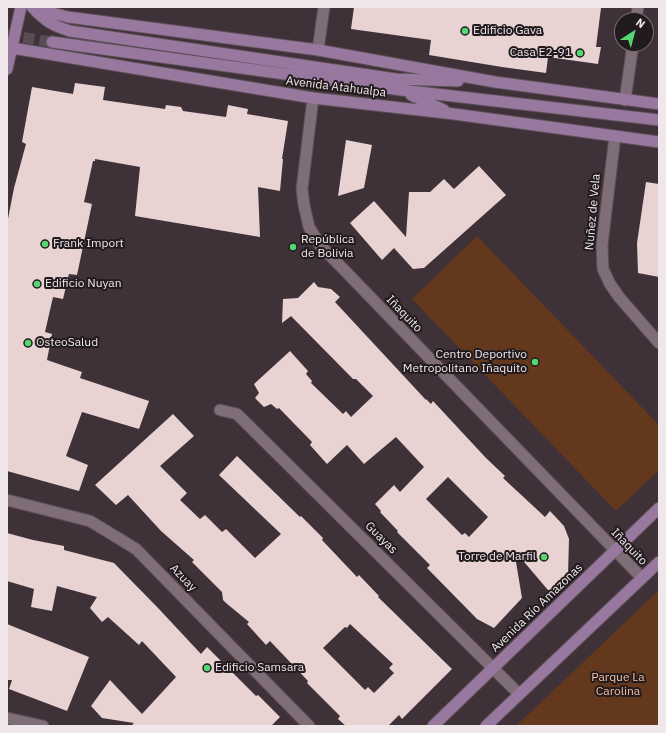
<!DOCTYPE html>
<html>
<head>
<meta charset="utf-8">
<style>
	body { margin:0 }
	#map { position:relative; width:666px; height:733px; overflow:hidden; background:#3f3138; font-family:"IBM Plex Sans",sans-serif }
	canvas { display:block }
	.frame { position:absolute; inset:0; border:8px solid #f0e7eb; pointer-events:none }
	.north { position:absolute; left:614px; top:12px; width:40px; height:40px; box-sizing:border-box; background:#221b1e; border:1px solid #746d70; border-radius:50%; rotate:36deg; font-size:11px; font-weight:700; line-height:16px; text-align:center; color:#f0e7eb }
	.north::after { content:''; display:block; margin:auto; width:14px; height:18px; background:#55d671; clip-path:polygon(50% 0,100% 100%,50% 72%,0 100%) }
</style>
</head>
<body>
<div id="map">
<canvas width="666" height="733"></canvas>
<div class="frame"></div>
<div class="north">N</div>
</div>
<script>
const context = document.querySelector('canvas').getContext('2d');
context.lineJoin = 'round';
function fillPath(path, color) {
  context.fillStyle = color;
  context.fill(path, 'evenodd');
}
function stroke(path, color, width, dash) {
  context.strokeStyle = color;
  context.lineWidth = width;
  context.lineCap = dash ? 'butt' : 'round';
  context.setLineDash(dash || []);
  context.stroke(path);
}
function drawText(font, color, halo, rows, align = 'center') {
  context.font = font + ' "IBM Plex Sans",sans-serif';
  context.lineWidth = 4;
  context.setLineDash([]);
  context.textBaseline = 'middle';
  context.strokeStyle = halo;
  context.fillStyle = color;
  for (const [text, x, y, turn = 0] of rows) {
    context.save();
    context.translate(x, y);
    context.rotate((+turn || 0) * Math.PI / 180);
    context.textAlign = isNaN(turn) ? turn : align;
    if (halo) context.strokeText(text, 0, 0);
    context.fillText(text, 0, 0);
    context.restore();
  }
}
const green = new Path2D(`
	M 477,236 L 659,425 L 659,470 L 616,511 L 412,299 Z
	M 659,590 L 659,726 L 516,726 Z`);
const building = new Path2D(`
	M 354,7 L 593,7 L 601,8 L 596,47 L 601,47 L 598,64 L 548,57 L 546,73 L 502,67 L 429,55 L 431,40 L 351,29 Z
	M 75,83 L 105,87 L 103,100 L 165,109 L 166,105 L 181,107 L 183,111 L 226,117 L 228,105 L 248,109 L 247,114 L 288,121 L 282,159 L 283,159 L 280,191 L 258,187 L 260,237 L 135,216 L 140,167 L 95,159 L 95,161 L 93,161 L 84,202 L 92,204 L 77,275 L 69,274 L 63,299 L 53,297 L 45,332 L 52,334 L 47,360 L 82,372 L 80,378 L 149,401 L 139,429 L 82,412 L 66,456 L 88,465 L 79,491 L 7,471 L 7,224 L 14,188 L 26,144 L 22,142 L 32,87 L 73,94 Z
	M 346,140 L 372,145 L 364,188 L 338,196 Z
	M 479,166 L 506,195 L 424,268 L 413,269 L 394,248 L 382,260 L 350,223 L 374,201 L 406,237 L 409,192 L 430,192 L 444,179 L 454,189 Z
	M 646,182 L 659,184 L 659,277 L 638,273 L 637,243 Z
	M 314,282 L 318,287 L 331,289 L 340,297 L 335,302 L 426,400 L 426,399 L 431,404 L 433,401 L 486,458 L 505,476 L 503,478 L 545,517 L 550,511 L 564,526 L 569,539 L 568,575 L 560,589 L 553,596 L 514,550 L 522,598 L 494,628 L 477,619 L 427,568 L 430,565 L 397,532 L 398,531 L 380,512 L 381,511 L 375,504 L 394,485 L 400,492 L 424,467 L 396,437 L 364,464 L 347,445 L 327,464 L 310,445 L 312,442 L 279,408 L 277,409 L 271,404 L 264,407 L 255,398 L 259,393 L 254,384 L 290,351 L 308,371 L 306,374 L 312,381 L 311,383 L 343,414 L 346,411 L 351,417 L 373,396 L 356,379 L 353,379 L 291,316 L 282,323 L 283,299 L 298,298 ZM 448,477 L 488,517 L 469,537 L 465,533 L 462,535 L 426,499 Z
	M 173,414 L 194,436 L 160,466 L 187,493 L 180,500 L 200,519 L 205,515 L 222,532 L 226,529 L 255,558 L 281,534 L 219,475 L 237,456 L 300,517 L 301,516 L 323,538 L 322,540 L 357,577 L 359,575 L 379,596 L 378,597 L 452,669 L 402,719 L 399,715 L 388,726 L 346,726 L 338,719 L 340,716 L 307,683 L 308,681 L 270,641 L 266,645 L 247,624 L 249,622 L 226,603 L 223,600 L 222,592 L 192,562 L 194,560 L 161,531 L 128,495 L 116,505 L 95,485 ZM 350,624 L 393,664 L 389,668 L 394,673 L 374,693 L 368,687 L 365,690 L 323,648 L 345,627 L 347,628 Z
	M 7,533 L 33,540 L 64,546 L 64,550 L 114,563 L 159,609 L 201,654 L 207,647 L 256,696 L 258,695 L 280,717 L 271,726 L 131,726 L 134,723 L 102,718 L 91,706 L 110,680 L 142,714 L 176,677 L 142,641 L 139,645 L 108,617 L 102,622 L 90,608 L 97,597 L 57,586 L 52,611 L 31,607 L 34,589 L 7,581 Z
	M 7,624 L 89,657 L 67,711 L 9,689 L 12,680 L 7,680 Z`);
const secondaryTunnel = new Path2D(`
	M 7,35 L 52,42`);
const minor = new Path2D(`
	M 636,20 L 638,7
	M 318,50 L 324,7
	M 313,98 L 302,189 L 304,205 L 309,227 L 320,245 L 642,578
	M 625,100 L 633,44
	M 615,136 L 602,245 L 603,269 L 610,284 L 619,297 L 659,343
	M 220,410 L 237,414 L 519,694
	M 7,500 L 90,521 L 136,549 L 309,726
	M 7,718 L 43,726`);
const secondary = new Path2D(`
	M 32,7 C 44,20 53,26 70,31 L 396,79 L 458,81
	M 44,7 L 52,13 L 68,17 L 318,50 L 495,82 L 659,104
	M 52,42 L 401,90 L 659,120
	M 12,48 L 313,98 L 454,114 L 659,142
	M 7,69 L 21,7
	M 411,95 L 444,110
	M 433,726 L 659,508
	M 486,726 L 659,562`);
const markers = [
	[465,31,4,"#55d671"],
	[580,53,4,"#55d671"],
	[45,244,4,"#55d671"],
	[293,247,4,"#55d671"],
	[37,284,4,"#55d671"],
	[28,343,4,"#55d671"],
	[535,362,4,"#55d671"],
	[544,557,4,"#55d671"],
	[207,668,4,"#55d671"]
];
const poiNames = [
	["Edificio Gava",473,31],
	["Casa E2-91",572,53,"right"],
	["República",301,240],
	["de Bolivia",301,254],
	["Frank Import",53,244],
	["Edificio Nuyan",45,284],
	["OsteoSalud",36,343],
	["Centro Deportivo",527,355,"right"],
	["Metropolitano Iñaquito",527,369,"right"],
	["Torre de Marfil",536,557,"right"],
	["Edificio Samsara",215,668]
];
const streetNames = [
	["Avenida Atahualpa",336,87,7],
	["Nuñez de Vela",593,212,-85],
	["Iñaquito",404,314,46],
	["Guayas",381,538,45],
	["Iñaquito",629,547,46],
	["Azuay",183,578,46],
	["Avenida Río Amazonas",537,608,-44]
];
const parkNames = [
	["Parque La",618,678],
	["Carolina",618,692]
];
fillPath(green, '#64381d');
fillPath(building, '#e8d2d2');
stroke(secondaryTunnel, '#5a4c53', 11, [11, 5.5]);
stroke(minor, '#5b4e55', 13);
stroke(secondary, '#5b4e55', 13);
stroke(minor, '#7f6e77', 11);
stroke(secondary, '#99789f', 11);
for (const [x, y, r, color] of markers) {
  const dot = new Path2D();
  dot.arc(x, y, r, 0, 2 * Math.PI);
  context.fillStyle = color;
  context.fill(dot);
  stroke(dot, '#221b1e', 1.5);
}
drawText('12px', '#f0e7eb', '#221b1e', poiNames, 'left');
drawText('12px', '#f0e7eb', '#221b1e', streetNames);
drawText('12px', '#f4bea0', '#221b1e', parkNames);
</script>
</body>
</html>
